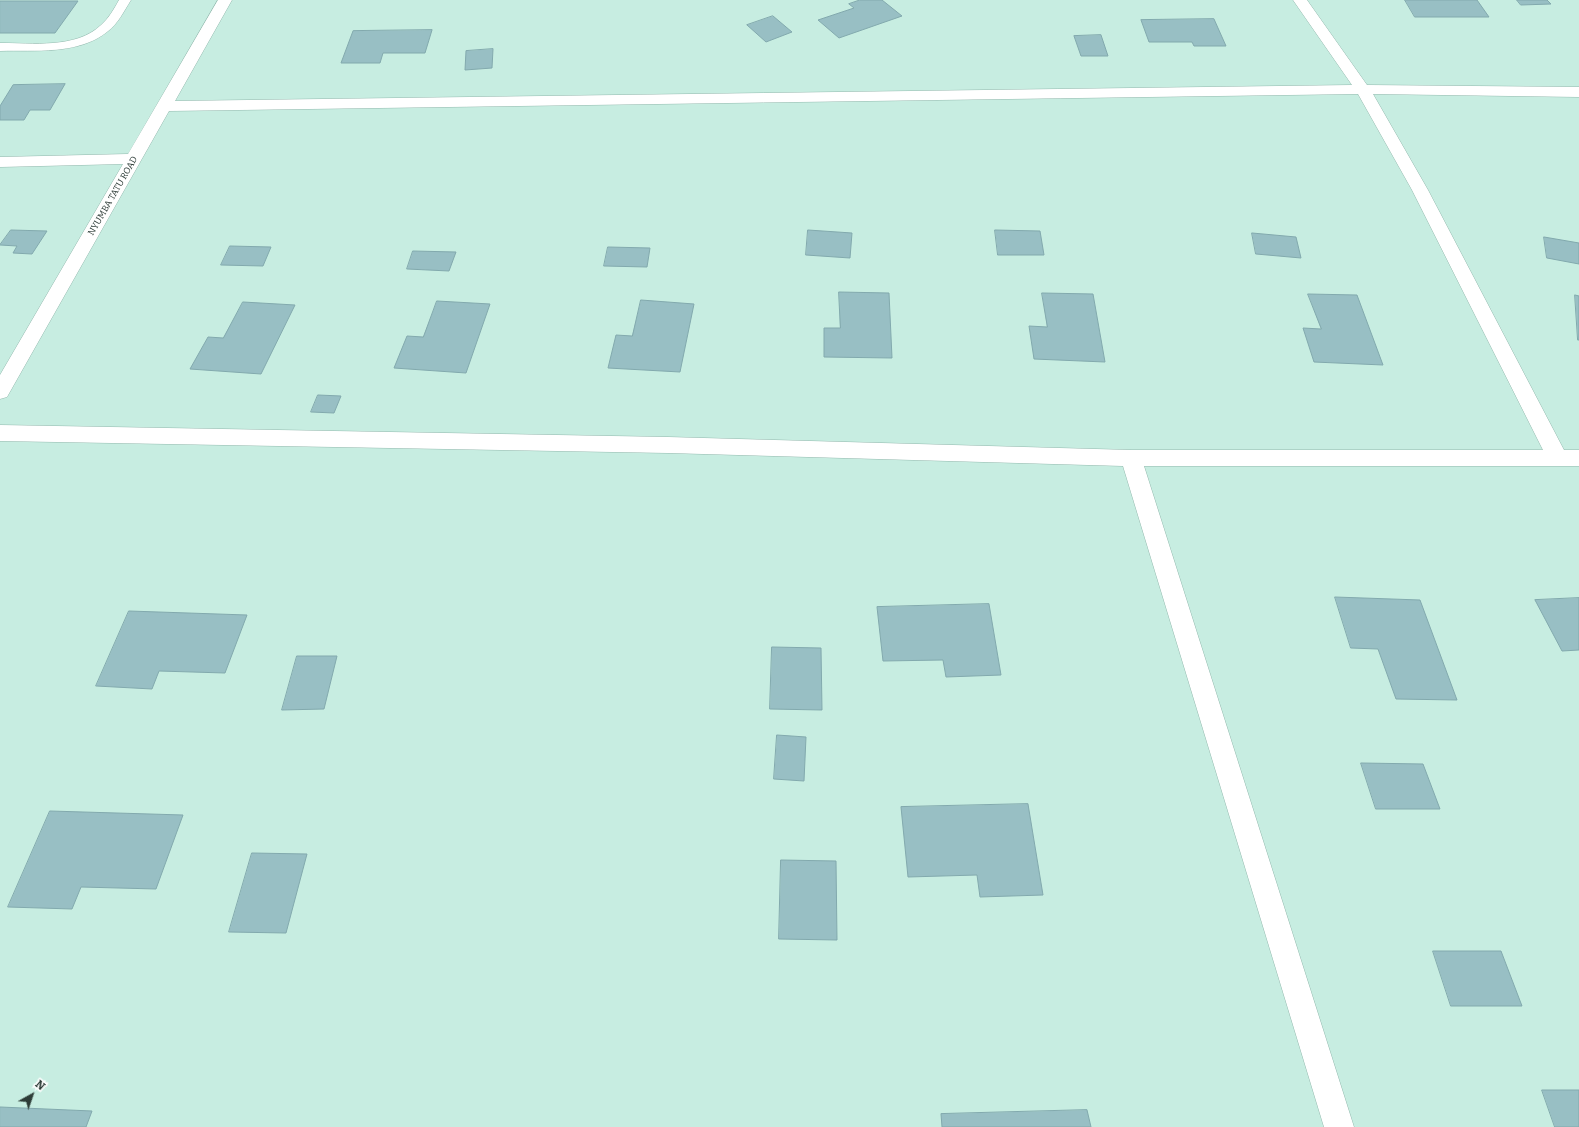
<!DOCTYPE html>
<html>
<head>
<meta charset="utf-8">
<style>
	body { margin:0 }
	#map { position:relative; width:1579px; height:1127px; overflow:hidden; background:#c7ede1; font-family:Bitter,serif }
	canvas { display:block }
	.north { position:absolute; left:12px; top:1075px; width:40px; height:40px; -webkit-text-stroke:3px #fff; paint-order:stroke; rotate:40deg; font-size:11px; font-weight:700; line-height:16px; text-align:center; color:#2e3d38 }
	.north::after { content:''; display:block; margin:auto; width:14px; height:18px; background:#2e3d38; clip-path:polygon(50% 0,100% 100%,50% 72%,0 100%) }
</style>
</head>
<body>
<div id="map">
<canvas width="1579" height="1127"></canvas>
<div class="north">N</div>
</div>
<script>
const context = document.querySelector('canvas').getContext('2d');
context.lineJoin = 'round';
function fillPath(path, color) {
  context.fillStyle = color;
  context.fill(path, 'evenodd');
}
function stroke(path, color, width, dash) {
  context.strokeStyle = color;
  context.lineWidth = width;
  context.lineCap = dash ? 'butt' : 'round';
  context.setLineDash(dash || []);
  context.stroke(path);
}
function drawText(font, color, halo, rows, align = 'center') {
  context.font = font + ' Bitter,serif';
  context.lineWidth = 3;
  context.setLineDash([]);
  context.textBaseline = 'middle';
  context.strokeStyle = halo;
  context.fillStyle = color;
  for (const [text, x, y, turn = 0] of rows) {
    context.save();
    context.translate(x, y);
    context.rotate((+turn || 0) * Math.PI / 180);
    context.textAlign = isNaN(turn) ? turn : align;
    if (halo) context.strokeText(text, 0, 0);
    context.fillText(text, 0, 0);
    context.restore();
  }
}
const building = new Path2D(`
	M 860,0 L 882,0 L 902,16 L 839,38 L 818,20 L 854,8 L 849,4 Z
	M 1405,0 L 1477,0 L 1489,17 L 1415,17 Z
	M 1517,0 L 1547,0 L 1551,4 L 1521,5 Z
	M 0,1 L 78,1 L 55,33 L 0,33 Z
	M 773,16 L 792,32 L 766,42 L 747,25 Z
	M 1214,19 L 1226,46 L 1194,46 L 1192,42 L 1149,42 L 1141,20 Z
	M 432,30 L 425,53 L 383,53 L 380,63 L 341,63 L 353,31 Z
	M 1101,35 L 1108,56 L 1081,56 L 1074,36 Z
	M 493,49 L 492,68 L 465,70 L 466,51 Z
	M 65,84 L 50,110 L 30,110 L 24,120 L 0,120 L 0,106 L 13,85 Z
	M 11,230 L 47,231 L 32,254 L 13,253 L 17,246 L 0,245 Z
	M 808,230 L 852,233 L 850,258 L 806,255 Z
	M 995,230 L 1040,231 L 1044,255 L 998,255 Z
	M 1252,233 L 1296,237 L 1301,258 L 1256,254 Z
	M 1544,237 L 1579,243 L 1579,264 L 1547,258 Z
	M 230,246 L 271,247 L 263,266 L 221,265 Z
	M 608,247 L 650,248 L 647,267 L 604,266 Z
	M 413,251 L 456,252 L 449,271 L 407,269 Z
	M 839,292 L 889,293 L 892,358 L 824,357 L 824,328 L 840,328 Z
	M 1042,293 L 1093,294 L 1105,362 L 1034,359 L 1029,326 L 1047,327 Z
	M 1308,294 L 1357,295 L 1383,365 L 1314,362 L 1303,328 L 1321,329 Z
	M 1575,295 L 1579,296 L 1579,340 L 1578,340 Z
	M 641,300 L 694,304 L 680,372 L 608,368 L 616,335 L 632,336 Z
	M 437,301 L 490,304 L 466,373 L 394,368 L 407,336 L 423,337 Z
	M 243,302 L 295,305 L 261,374 L 190,369 L 208,337 L 223,338 Z
	M 318,395 L 341,396 L 334,413 L 311,412 Z
	M 1335,597 L 1420,600 L 1457,700 L 1396,699 L 1378,649 L 1351,648 Z
	M 1579,598 L 1579,650 L 1562,651 L 1535,600 Z
	M 989,604 L 1001,675 L 946,677 L 943,660 L 883,661 L 877,607 Z
	M 129,611 L 247,615 L 225,673 L 159,671 L 152,689 L 96,686 Z
	M 772,647 L 821,648 L 822,710 L 770,709 Z
	M 297,656 L 337,656 L 324,709 L 282,710 Z
	M 777,735 L 806,737 L 804,781 L 774,779 Z
	M 1361,763 L 1423,764 L 1440,809 L 1376,809 Z
	M 1028,804 L 1043,895 L 980,897 L 977,875 L 908,877 L 901,807 Z
	M 50,811 L 183,815 L 156,889 L 81,887 L 72,909 L 8,907 Z
	M 252,853 L 307,854 L 286,933 L 229,932 Z
	M 781,860 L 836,861 L 837,940 L 779,939 Z
	M 1433,951 L 1501,951 L 1522,1006 L 1451,1006 Z
	M 1542,1090 L 1579,1090 L 1579,1127 L 1555,1127 Z
	M 0,1107 L 92,1111 L 86,1127 L 0,1127 Z
	M 1087,1110 L 1091,1127 L 942,1127 L 941,1114 Z`);
const lane = new Path2D(`
	M 119,0 L 131,0 C 124,11 118,24 107,32 C 78,55 35,50 0,51 L 0,43 C 32,43 76,49 101,25 C 109,18 114,9 119,0 Z`);
const street = new Path2D(`
	M 218,0 L 232,0 L 175,101 L 1352,85 L 1293,0 L 1307,0 L 1367,85 L 1579,87 L 1579,97 L 1373,94 L 1428,190 L 1564,450 L 1579,450 L 1579,466 L 1144,466 L 1354,1127 L 1324,1127 L 1123,466 L 668,453 L 0,441 L 0,425 L 668,437 L 1131,450 L 1543,450 L 1412,190 L 1358,94 L 169,111 L 7,397 L 0,399 L 0,375 L 123,164 L 0,167 L 0,157 L 128,154 Z`);
const farStreetnames = [
	["NYUMBA TATU ROAD",113,196,-60]
];
fillPath(building, '#98bfc4');
stroke(building, '#82a9ad', 1);
stroke(lane, '#93b8ad', 1);
stroke(street, '#93b8ad', 1);
fillPath(lane, '#fff');
fillPath(street, '#fff');
drawText('9px', '#2e3d38', '#fff', farStreetnames);
</script>
</body>
</html>
